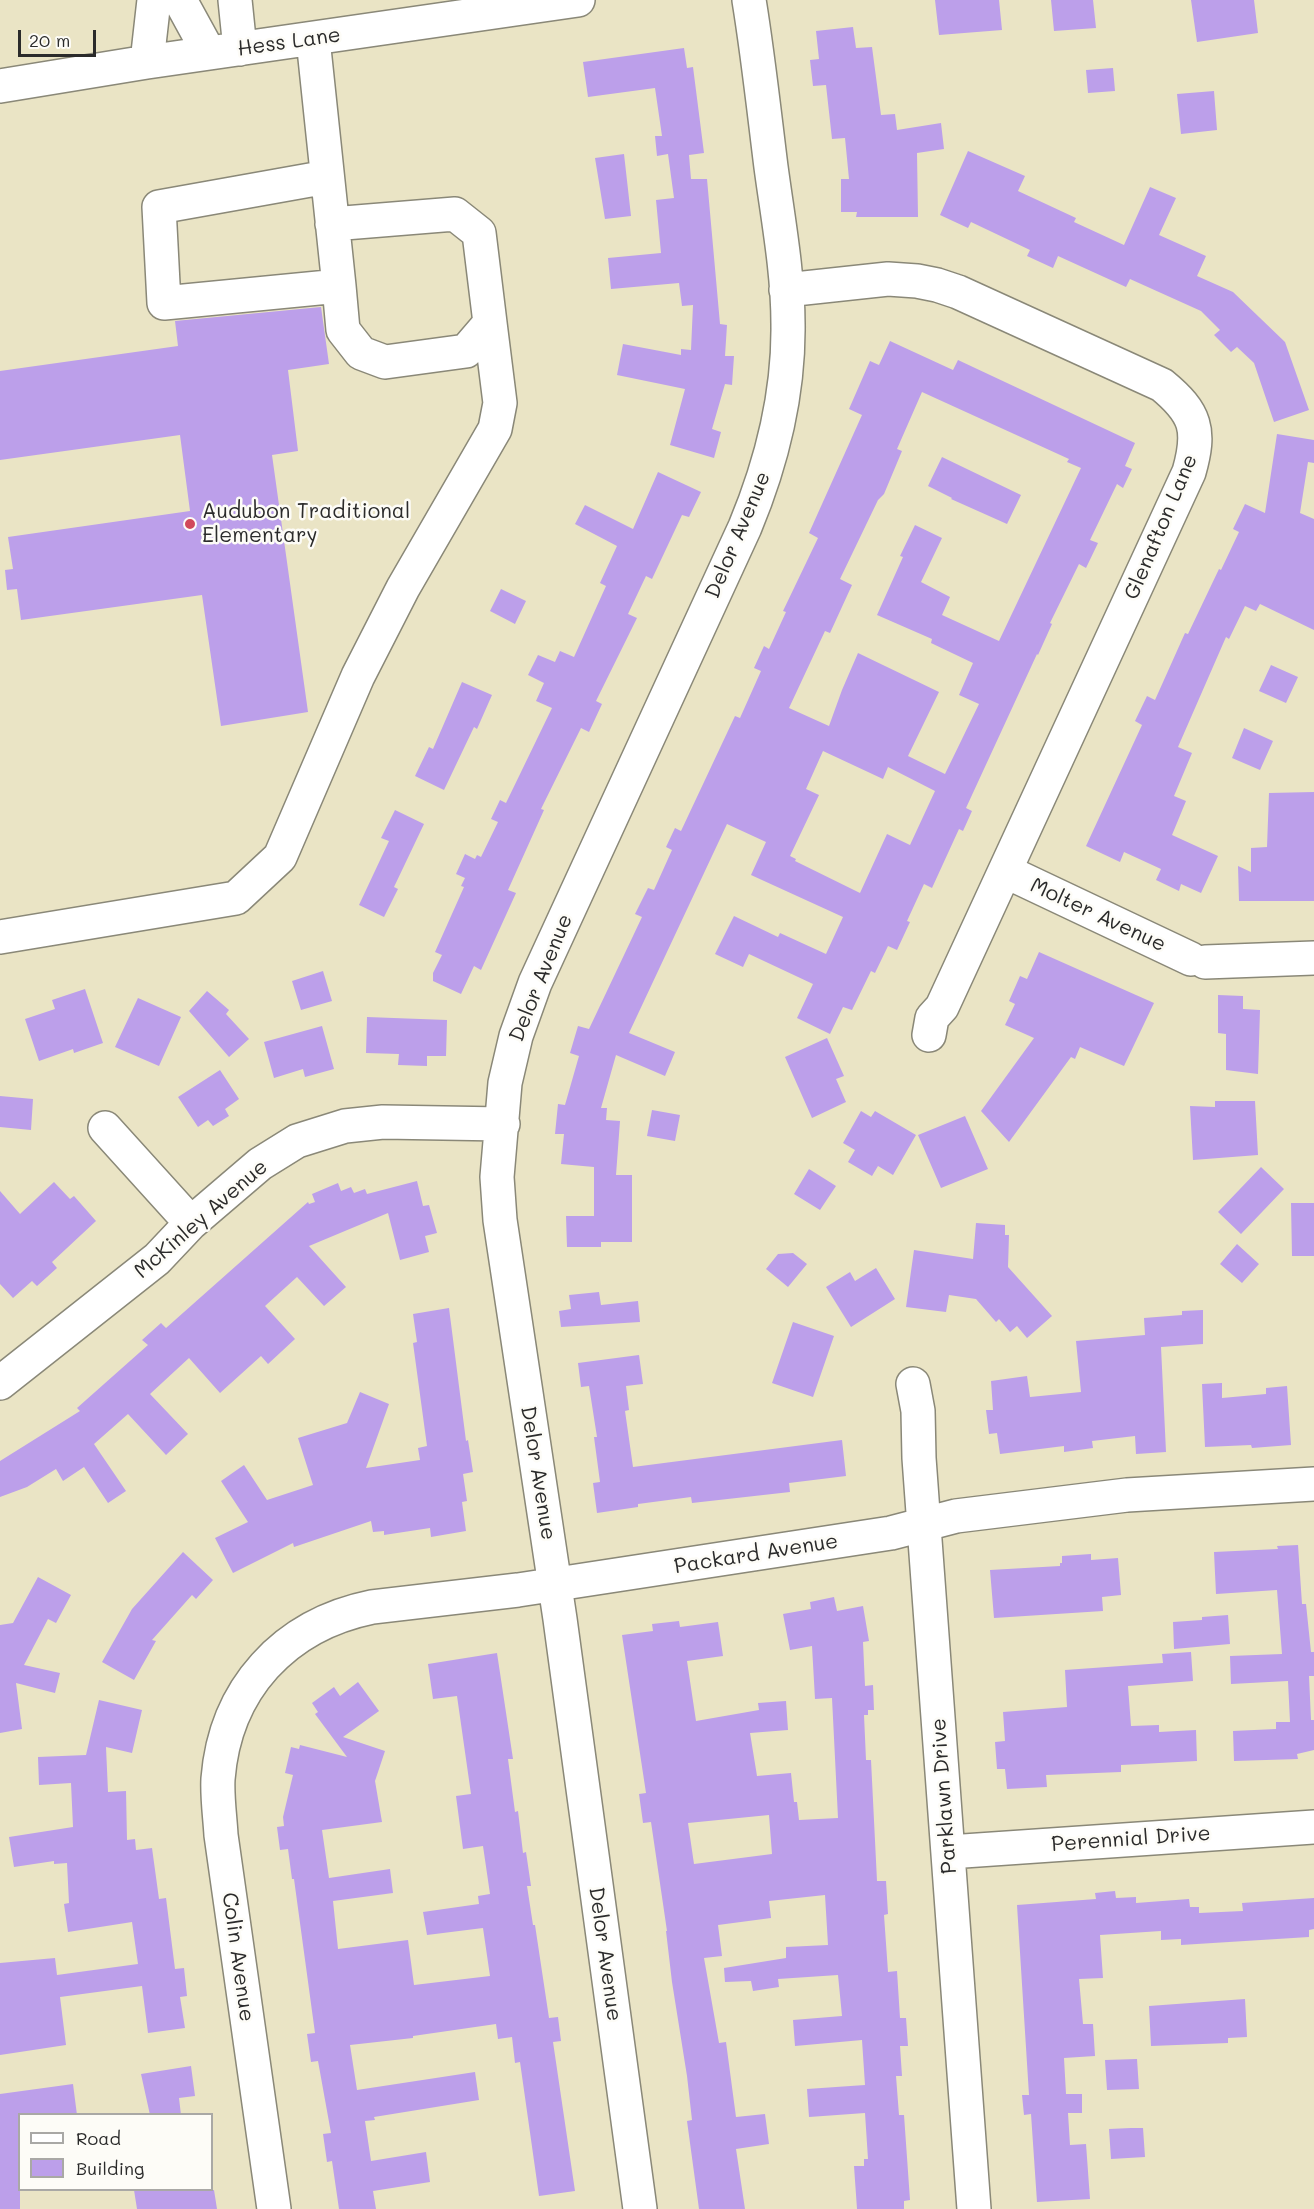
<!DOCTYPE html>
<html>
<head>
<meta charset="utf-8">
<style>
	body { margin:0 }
	#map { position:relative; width:1314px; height:2209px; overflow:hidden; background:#eae4c5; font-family:Mali,sans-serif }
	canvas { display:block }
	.legend { position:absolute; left:18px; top:2113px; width:195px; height:78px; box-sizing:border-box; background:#fdfcf7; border:2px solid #a9a8a5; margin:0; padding:8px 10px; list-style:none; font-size:18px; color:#2b2b2b }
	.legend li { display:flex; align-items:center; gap:12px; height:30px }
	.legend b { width:30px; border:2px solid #a9a8a5 }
	.scale { position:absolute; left:18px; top:30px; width:78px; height:27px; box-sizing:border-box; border:3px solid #2b2b2b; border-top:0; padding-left:8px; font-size:18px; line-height:21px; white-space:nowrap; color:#2b2b2b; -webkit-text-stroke:4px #fdfcf7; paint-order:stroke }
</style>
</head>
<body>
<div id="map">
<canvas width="1314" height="2209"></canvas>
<ul class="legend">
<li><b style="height:8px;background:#fff"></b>Road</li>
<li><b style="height:16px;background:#bc9fea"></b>Building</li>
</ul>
<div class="scale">20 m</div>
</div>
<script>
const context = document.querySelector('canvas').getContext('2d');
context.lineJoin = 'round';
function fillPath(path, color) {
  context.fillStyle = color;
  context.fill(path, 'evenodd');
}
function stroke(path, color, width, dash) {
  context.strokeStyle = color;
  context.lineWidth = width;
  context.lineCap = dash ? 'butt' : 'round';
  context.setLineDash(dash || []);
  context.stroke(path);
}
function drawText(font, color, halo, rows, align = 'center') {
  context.font = font + ' Mali,sans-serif';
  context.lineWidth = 5;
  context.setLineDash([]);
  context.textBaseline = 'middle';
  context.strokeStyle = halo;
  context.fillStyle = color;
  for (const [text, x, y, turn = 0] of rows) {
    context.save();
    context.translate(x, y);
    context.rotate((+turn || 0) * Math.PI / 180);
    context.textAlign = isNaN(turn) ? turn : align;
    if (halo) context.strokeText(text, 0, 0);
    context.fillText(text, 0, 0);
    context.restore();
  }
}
const building = new Path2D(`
	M 935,0 L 999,0 L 1002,30 L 939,35 Z
	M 1051,0 L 1093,0 L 1096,28 L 1054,31 Z
	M 1191,0 L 1254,0 L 1258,33 L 1197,42 Z
	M 853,27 L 856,48 L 872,47 L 881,115 L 895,114 L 897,130 L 941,123 L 944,149 L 917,153 L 918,217 L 856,217 L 857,212 L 841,212 L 841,179 L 849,179 L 845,138 L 832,139 L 826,85 L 813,86 L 810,60 L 819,59 L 816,31 Z
	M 684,48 L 687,68 L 693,67 L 704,153 L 689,155 L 691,179 L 707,179 L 720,324 L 727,325 L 725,356 L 734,356 L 732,385 L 725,384 L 712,429 L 721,432 L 714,458 L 670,445 L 685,389 L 617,375 L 623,344 L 681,355 L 681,349 L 691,350 L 693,305 L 682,306 L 679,283 L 611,289 L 608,258 L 661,253 L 656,200 L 674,198 L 668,154 L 657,156 L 655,136 L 662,136 L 655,88 L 588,97 L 583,62 Z
	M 1113,68 L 1115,91 L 1088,93 L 1086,70 Z
	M 1214,91 L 1217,130 L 1181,134 L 1177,94 Z
	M 968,151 L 1025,176 L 1018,191 L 1076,218 L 1074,222 L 1124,245 L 1150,187 L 1176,198 L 1159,235 L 1206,256 L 1197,276 L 1233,292 L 1285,342 L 1309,410 L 1274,422 L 1254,363 L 1237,347 L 1231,352 L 1214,335 L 1220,330 L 1201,311 L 1130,279 L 1126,287 L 1058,256 L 1053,268 L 1027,256 L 1030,250 L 971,222 L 968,228 L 940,215 Z
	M 624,154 L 631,216 L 605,219 L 595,158 Z
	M 321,307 L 329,364 L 288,370 L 298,451 L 272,455 L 308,712 L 221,726 L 202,595 L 21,620 L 17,589 L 7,590 L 5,570 L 13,569 L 8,537 L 190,511 L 180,435 L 0,460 L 0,371 L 178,346 L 175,321 Z
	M 890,341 L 953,370 L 958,360 L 1135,443 L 1125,466 L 1132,469 L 1123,488 L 1117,484 L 1090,540 L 1098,543 L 1086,568 L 1079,564 L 1050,623 L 1052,624 L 1038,655 L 1037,654 L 966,808 L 972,811 L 963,831 L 959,829 L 932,888 L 924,884 L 907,921 L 910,922 L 897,950 L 888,946 L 875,973 L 871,971 L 852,1010 L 843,1007 L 830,1034 L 797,1018 L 813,984 L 749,954 L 743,967 L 715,954 L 734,916 L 778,937 L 780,933 L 826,954 L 843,917 L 751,875 L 766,842 L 727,824 L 629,1033 L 675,1052 L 665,1076 L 616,1055 L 601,1108 L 607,1108 L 606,1120 L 620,1121 L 616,1175 L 632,1175 L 632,1242 L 601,1242 L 601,1247 L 567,1247 L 566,1216 L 594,1216 L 594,1167 L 561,1164 L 564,1134 L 555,1134 L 558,1104 L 565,1105 L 579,1056 L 570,1053 L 578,1026 L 589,1029 L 642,917 L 635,914 L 648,888 L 654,890 L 672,850 L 666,847 L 675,828 L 681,831 L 735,716 L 740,718 L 761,671 L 754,668 L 764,646 L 769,649 L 786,612 L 783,611 L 818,538 L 809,533 L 862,415 L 849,409 L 870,361 L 879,365 ZM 922,392 L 1069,459 L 1067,462 L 1081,468 L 999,641 L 942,615 L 950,597 L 921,582 L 942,538 L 915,525 L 900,556 L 903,557 L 877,615 L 932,639 L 931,643 L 973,663 L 959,695 L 979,704 L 945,774 L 908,756 L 939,692 L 858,653 L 842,690 L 829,726 L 789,708 L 825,631 L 830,633 L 852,585 L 840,579 L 878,500 L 884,494 L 902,451 L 897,449 ZM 823,751 L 883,779 L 888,767 L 935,791 L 910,845 L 887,834 L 860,893 L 795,861 L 796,859 L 790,856 L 819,795 L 806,789 Z
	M 1277,434 L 1314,440 L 1314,463 L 1308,462 L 1300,513 L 1314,519 L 1314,630 L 1260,604 L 1256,611 L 1245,606 L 1229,639 L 1226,637 L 1178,747 L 1192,753 L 1174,796 L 1186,801 L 1172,835 L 1218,856 L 1201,893 L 1181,884 L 1179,891 L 1156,880 L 1161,869 L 1124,852 L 1120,862 L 1086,846 L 1142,725 L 1135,721 L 1147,696 L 1155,700 L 1185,633 L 1188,634 L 1219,569 L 1221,570 L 1239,532 L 1233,529 L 1245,504 L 1265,513 Z
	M 942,457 L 1021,495 L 1007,524 L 951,499 L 952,498 L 928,486 Z
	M 658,472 L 701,492 L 689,517 L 682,515 L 652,579 L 646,576 L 628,614 L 637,618 L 596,701 L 602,704 L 589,732 L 581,728 L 541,809 L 544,810 L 508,890 L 516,893 L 481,970 L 474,966 L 461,994 L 433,981 L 433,973 L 442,955 L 435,952 L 464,887 L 461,886 L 465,878 L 456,874 L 465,854 L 475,859 L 477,855 L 481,857 L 498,822 L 491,819 L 500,800 L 506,803 L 552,708 L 536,701 L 544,683 L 528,675 L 538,655 L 555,662 L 560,651 L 574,657 L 606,586 L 600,583 L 617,546 L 575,524 L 585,505 L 633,529 Z
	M 501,589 L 526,601 L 515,624 L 490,611 Z
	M 1271,665 L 1298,677 L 1286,703 L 1259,691 Z
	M 462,682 L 492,695 L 477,729 L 474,727 L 444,790 L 415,776 L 429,747 L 433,749 Z
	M 1244,728 L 1273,741 L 1260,770 L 1232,758 Z
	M 1314,792 L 1314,901 L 1239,901 L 1238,866 L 1251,872 L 1251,848 L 1267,847 L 1269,793 Z
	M 395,810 L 424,824 L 394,887 L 398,889 L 384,917 L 359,905 L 389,841 L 381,838 Z
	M 1039,952 L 1154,1003 L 1124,1066 L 1080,1047 L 1075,1059 L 1071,1057 L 1009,1142 L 981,1111 L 1034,1038 L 1005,1025 L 1015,1004 L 1009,1001 L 1020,976 L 1027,979 Z
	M 323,971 L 332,1001 L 301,1010 L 292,981 Z
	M 85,989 L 103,1043 L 74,1053 L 73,1049 L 39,1061 L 25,1019 L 55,1009 L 52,1000 Z
	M 207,991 L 229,1010 L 226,1014 L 249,1039 L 229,1057 L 189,1011 Z
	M 1218,995 L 1243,996 L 1243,1009 L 1260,1010 L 1258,1074 L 1226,1070 L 1226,1034 L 1218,1033 Z
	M 138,998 L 181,1017 L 159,1066 L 115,1047 Z
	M 367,1017 L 447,1020 L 446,1056 L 427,1056 L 427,1066 L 398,1065 L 399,1054 L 366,1053 Z
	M 322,1026 L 334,1069 L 305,1077 L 303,1069 L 274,1078 L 264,1042 Z
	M 827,1038 L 844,1076 L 836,1079 L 846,1102 L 812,1118 L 785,1057 Z
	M 220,1070 L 239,1099 L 225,1109 L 229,1116 L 213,1126 L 208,1120 L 198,1127 L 178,1097 Z
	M 0,1096 L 33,1099 L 31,1130 L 0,1127 Z
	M 1215,1101 L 1255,1101 L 1258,1155 L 1193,1160 L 1190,1106 L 1215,1107 Z
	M 652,1110 L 680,1115 L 675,1141 L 647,1136 Z
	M 861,1111 L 871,1117 L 875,1111 L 916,1135 L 893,1175 L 878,1166 L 872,1176 L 848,1162 L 855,1150 L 843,1143 Z
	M 965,1116 L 988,1169 L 941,1188 L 918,1135 Z
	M 1261,1167 L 1284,1189 L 1241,1234 L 1218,1212 Z
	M 809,1169 L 836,1186 L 820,1210 L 794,1194 Z
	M 417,1181 L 423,1206 L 429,1205 L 437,1233 L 425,1236 L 429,1252 L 400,1260 L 388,1213 L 309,1246 L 346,1287 L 324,1306 L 297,1277 L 265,1306 L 295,1339 L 268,1364 L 261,1356 L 220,1393 L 189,1358 L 150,1394 L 188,1434 L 166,1455 L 128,1414 L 94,1444 L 126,1491 L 108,1503 L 84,1467 L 63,1481 L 56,1469 L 27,1487 L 0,1497 L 0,1461 L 80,1411 L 77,1408 L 148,1345 L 142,1340 L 161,1323 L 166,1328 L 308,1202 L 309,1204 L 315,1202 L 312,1194 L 338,1183 L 341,1191 L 351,1187 L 354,1193 L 365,1189 L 367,1194 Z
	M 54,1182 L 70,1199 L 74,1196 L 96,1221 L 52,1262 L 57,1268 L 37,1286 L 32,1281 L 13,1298 L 0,1284 L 0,1191 L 20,1214 Z
	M 1291,1203 L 1314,1203 L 1314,1256 L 1292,1256 Z
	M 976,1223 L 1005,1225 L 1005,1235 L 1009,1235 L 1008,1267 L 1052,1316 L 1027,1338 L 1017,1326 L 1010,1332 L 999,1319 L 996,1322 L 976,1299 L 949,1295 L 946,1312 L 906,1307 L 914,1250 L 973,1259 Z
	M 1237,1244 L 1259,1264 L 1242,1283 L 1220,1264 Z
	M 793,1253 L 807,1264 L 788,1287 L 766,1269 L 778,1254 Z
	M 876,1268 L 895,1299 L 851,1327 L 826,1287 L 850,1272 L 855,1281 Z
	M 599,1292 L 601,1305 L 638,1301 L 640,1322 L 561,1327 L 559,1311 L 571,1309 L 569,1295 Z
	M 449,1308 L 466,1441 L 468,1440 L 473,1472 L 463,1474 L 467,1501 L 462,1502 L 466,1531 L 431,1537 L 430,1528 L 384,1535 L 384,1531 L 373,1532 L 371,1521 L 294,1547 L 293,1543 L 233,1573 L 215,1538 L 248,1522 L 221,1481 L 244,1465 L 267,1500 L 313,1485 L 298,1438 L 347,1423 L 360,1392 L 389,1404 L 366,1468 L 420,1460 L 418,1448 L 427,1446 L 413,1343 L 417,1342 L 413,1314 Z
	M 1203,1310 L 1203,1344 L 1161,1347 L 1166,1452 L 1136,1454 L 1135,1436 L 1092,1441 L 1093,1448 L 1064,1452 L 1064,1446 L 1000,1454 L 997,1433 L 989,1434 L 986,1410 L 993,1410 L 991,1381 L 1027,1376 L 1030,1397 L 1081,1392 L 1076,1341 L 1145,1335 L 1144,1318 L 1182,1315 L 1182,1311 Z
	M 793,1322 L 834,1336 L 813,1397 L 772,1383 Z
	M 639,1355 L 643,1384 L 626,1386 L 629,1410 L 625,1411 L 633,1467 L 842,1440 L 846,1476 L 789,1483 L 790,1492 L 692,1503 L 691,1497 L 638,1504 L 638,1507 L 597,1513 L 593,1483 L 600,1482 L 594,1437 L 597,1437 L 589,1386 L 581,1387 L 578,1363 Z
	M 1222,1383 L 1222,1398 L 1266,1394 L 1266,1388 L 1287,1386 L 1291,1445 L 1252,1448 L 1251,1445 L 1205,1447 L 1202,1384 Z
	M 1298,1545 L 1302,1604 L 1306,1604 L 1311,1652 L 1314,1652 L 1314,1676 L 1309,1676 L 1311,1720 L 1314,1720 L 1314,1750 L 1297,1754 L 1298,1759 L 1234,1761 L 1233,1731 L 1276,1729 L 1276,1722 L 1290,1722 L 1288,1681 L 1231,1684 L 1230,1656 L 1282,1654 L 1277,1590 L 1216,1594 L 1214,1552 L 1278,1549 L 1277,1546 Z
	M 183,1552 L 213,1580 L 196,1599 L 192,1595 L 152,1640 L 156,1641 L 134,1680 L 102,1662 L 132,1609 Z
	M 1091,1554 L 1091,1560 L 1118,1558 L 1121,1595 L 1102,1597 L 1103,1611 L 994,1618 L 990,1570 L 1060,1566 L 1060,1563 L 1062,1563 L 1062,1556 Z
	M 38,1577 L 71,1595 L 56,1623 L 48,1619 L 24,1665 L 60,1673 L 55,1693 L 16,1683 L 22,1729 L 0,1733 L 0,1625 L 13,1623 Z
	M 834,1597 L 837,1611 L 863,1606 L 869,1641 L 863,1642 L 865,1686 L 873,1685 L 874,1710 L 868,1710 L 868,1715 L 864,1715 L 866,1760 L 871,1760 L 877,1881 L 886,1881 L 888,1914 L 884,1915 L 888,1972 L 897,1971 L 900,2018 L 906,2018 L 908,2046 L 900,2046 L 902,2076 L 896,2076 L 899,2115 L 904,2115 L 910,2200 L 904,2201 L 904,2209 L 857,2209 L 854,2166 L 864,2166 L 864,2159 L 868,2159 L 865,2113 L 809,2117 L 807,2089 L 865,2085 L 862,2040 L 795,2046 L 793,2020 L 842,2016 L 838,1975 L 778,1979 L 779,1987 L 753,1991 L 751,1981 L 725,1982 L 724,1968 L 786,1958 L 786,1947 L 828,1945 L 825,1895 L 769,1901 L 771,1918 L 718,1925 L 722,1956 L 704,1958 L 719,2043 L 726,2042 L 736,2117 L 765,2114 L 769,2144 L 736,2149 L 745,2209 L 699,2209 L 687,2121 L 692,2120 L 687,2076 L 672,1982 L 666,1931 L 667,1931 L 651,1822 L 643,1823 L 639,1794 L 646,1793 L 622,1635 L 653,1631 L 652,1624 L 679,1621 L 680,1627 L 718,1622 L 723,1656 L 687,1661 L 696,1721 L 759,1710 L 758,1703 L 786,1701 L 788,1730 L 750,1733 L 757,1776 L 791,1773 L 794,1802 L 797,1802 L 799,1820 L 838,1818 L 832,1698 L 815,1699 L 812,1646 L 790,1650 L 783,1614 L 811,1609 L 810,1602 ZM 769,1815 L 772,1854 L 694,1864 L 688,1823 Z
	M 1228,1615 L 1230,1644 L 1174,1649 L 1173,1622 L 1202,1620 L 1202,1617 Z
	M 1191,1652 L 1193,1681 L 1128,1686 L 1131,1726 L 1159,1725 L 1159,1732 L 1196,1730 L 1197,1761 L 1121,1765 L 1121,1772 L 1046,1775 L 1047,1787 L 1007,1789 L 1005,1769 L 997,1769 L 995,1742 L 1005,1741 L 1003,1712 L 1067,1707 L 1065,1670 L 1163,1663 L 1162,1654 Z
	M 497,1653 L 513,1759 L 508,1759 L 515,1812 L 518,1811 L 523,1853 L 526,1852 L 531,1886 L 527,1886 L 533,1925 L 535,1925 L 549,2018 L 558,2017 L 561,2041 L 553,2042 L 575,2191 L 539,2196 L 520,2062 L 515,2063 L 512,2037 L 498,2039 L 496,2024 L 413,2036 L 413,2038 L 350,2045 L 357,2090 L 475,2072 L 479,2100 L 374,2117 L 375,2120 L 365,2121 L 371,2161 L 426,2152 L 430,2182 L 373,2191 L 376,2209 L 339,2209 L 332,2161 L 327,2162 L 323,2134 L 331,2133 L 318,2061 L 311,2062 L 307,2034 L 315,2033 L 294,1879 L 292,1879 L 288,1849 L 280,1850 L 277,1827 L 284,1826 L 283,1817 L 293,1775 L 285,1773 L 291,1747 L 299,1749 L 300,1745 L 347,1757 L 315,1714 L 318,1712 L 312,1703 L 334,1687 L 340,1696 L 358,1682 L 379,1711 L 343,1737 L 385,1751 L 375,1781 L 382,1822 L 322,1830 L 329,1878 L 390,1869 L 393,1893 L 333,1901 L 338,1949 L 408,1940 L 414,1985 L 490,1976 L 483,1928 L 427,1935 L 423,1912 L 479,1904 L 478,1896 L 490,1894 L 483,1846 L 463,1849 L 456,1796 L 471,1794 L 457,1696 L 433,1699 L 428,1664 Z
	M 99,1700 L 142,1710 L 132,1753 L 106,1747 L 108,1792 L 126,1791 L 127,1840 L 135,1839 L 136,1850 L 152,1848 L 159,1899 L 166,1898 L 175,1969 L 184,1968 L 187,1996 L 180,1997 L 185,2028 L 148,2033 L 142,1986 L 60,1997 L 66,2045 L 0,2055 L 0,1963 L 55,1958 L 57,1975 L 138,1964 L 132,1922 L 68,1932 L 64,1904 L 69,1903 L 67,1863 L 54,1864 L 54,1861 L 14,1867 L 9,1837 L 73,1827 L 71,1783 L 39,1785 L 38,1757 L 86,1755 Z
	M 1115,1891 L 1116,1898 L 1136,1897 L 1136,1903 L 1189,1899 L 1190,1907 L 1199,1907 L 1199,1913 L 1243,1911 L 1242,1903 L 1314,1898 L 1314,1929 L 1309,1930 L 1309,1937 L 1181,1945 L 1181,1939 L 1161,1940 L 1161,1931 L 1100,1935 L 1103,1978 L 1079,1979 L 1083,2024 L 1093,2024 L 1095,2056 L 1064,2058 L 1066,2094 L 1082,2094 L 1082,2113 L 1068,2113 L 1070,2145 L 1086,2144 L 1090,2199 L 1037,2202 L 1031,2114 L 1024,2115 L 1022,2095 L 1029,2095 L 1017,1905 L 1096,1899 L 1095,1893 Z
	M 1245,1999 L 1247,2037 L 1228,2038 L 1228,2043 L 1151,2046 L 1149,2006 Z
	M 1137,2059 L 1139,2089 L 1107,2090 L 1105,2060 Z
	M 191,2066 L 195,2096 L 179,2098 L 181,2115 L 150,2115 L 141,2074 Z
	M 73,2084 L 77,2115 L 20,2115 L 20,2209 L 0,2209 L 0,2094 Z
	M 1131,2128 L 1143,2128 L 1145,2157 L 1111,2159 L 1109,2129 Z
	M 134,2190 L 214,2190 L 217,2209 L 137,2209 Z`);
const minor = new Path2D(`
	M 180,0 L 209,53
	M 235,0 L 240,49
	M 313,39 L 339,286 L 164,303 L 159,207 L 327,177
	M 147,62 L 154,0
	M 0,86 L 147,62 L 578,0
	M 332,224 L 455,214 L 479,233 L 490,323 L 466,351 L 385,362 L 361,353 L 343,330 L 339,286
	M 786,290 L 888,279 L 917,281 L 937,285 L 958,292 L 1162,385 C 1196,413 1201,430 1189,472 L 942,1007 L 932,1018 L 929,1035
	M 1005,871 L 1191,959
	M 0,937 L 236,898 L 280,857 L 358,676 L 403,588 L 495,429 L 500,403 L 490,323
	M 1205,962 L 1314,958
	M 105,1128 L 191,1223
	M 0,1383 L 157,1259 L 191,1223 L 260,1164 L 297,1141 L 345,1126 L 383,1122 L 503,1124
	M 913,1384 L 918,1411 L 919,1458 L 974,2209
	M 949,1852 L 1314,1827
	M 274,2209 L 221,1835 C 220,1817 217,1797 218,1779 C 225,1689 284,1625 372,1607 L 518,1590 L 891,1533 L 956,1516 L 1127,1495 L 1314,1484
	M 640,2209 L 560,1619 L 500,1220 L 497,1177 L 505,1083 L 516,1036 L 535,983 L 745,527 C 772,462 789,395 788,324 C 788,272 778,219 771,167 C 764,111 758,55 749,0`);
const markers = [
	[190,524,6,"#d1495b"]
];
const streetNames = [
	["Hess Lane",289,42,-8],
	["Glenafton Lane",1161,527,-67],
	["Delor Avenue",738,535,-67],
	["Molter Avenue",1098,915,25],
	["Delor Avenue",541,978,-68],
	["McKinley Avenue",201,1219,-41],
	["Delor Avenue",538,1473,81],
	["Packard Avenue",756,1554,-9],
	["Parklawn Drive",944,1796,-94],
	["Perennial Drive",1131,1839,-4],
	["Delor Avenue",605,1954,82],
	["Colin Avenue",238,1957,82]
];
const poiNames = [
	["Audubon Traditional",202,512],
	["Elementary",202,536]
];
fillPath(building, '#bc9fea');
stroke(minor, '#8a8878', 36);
stroke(minor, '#fff', 33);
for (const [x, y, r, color] of markers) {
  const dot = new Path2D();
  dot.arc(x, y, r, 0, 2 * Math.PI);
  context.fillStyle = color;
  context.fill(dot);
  stroke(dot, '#fdfcf7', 2);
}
drawText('21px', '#2b2b2b', '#fdfcf7', streetNames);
drawText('21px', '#2b2b2b', '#fdfcf7', poiNames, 'left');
</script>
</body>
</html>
